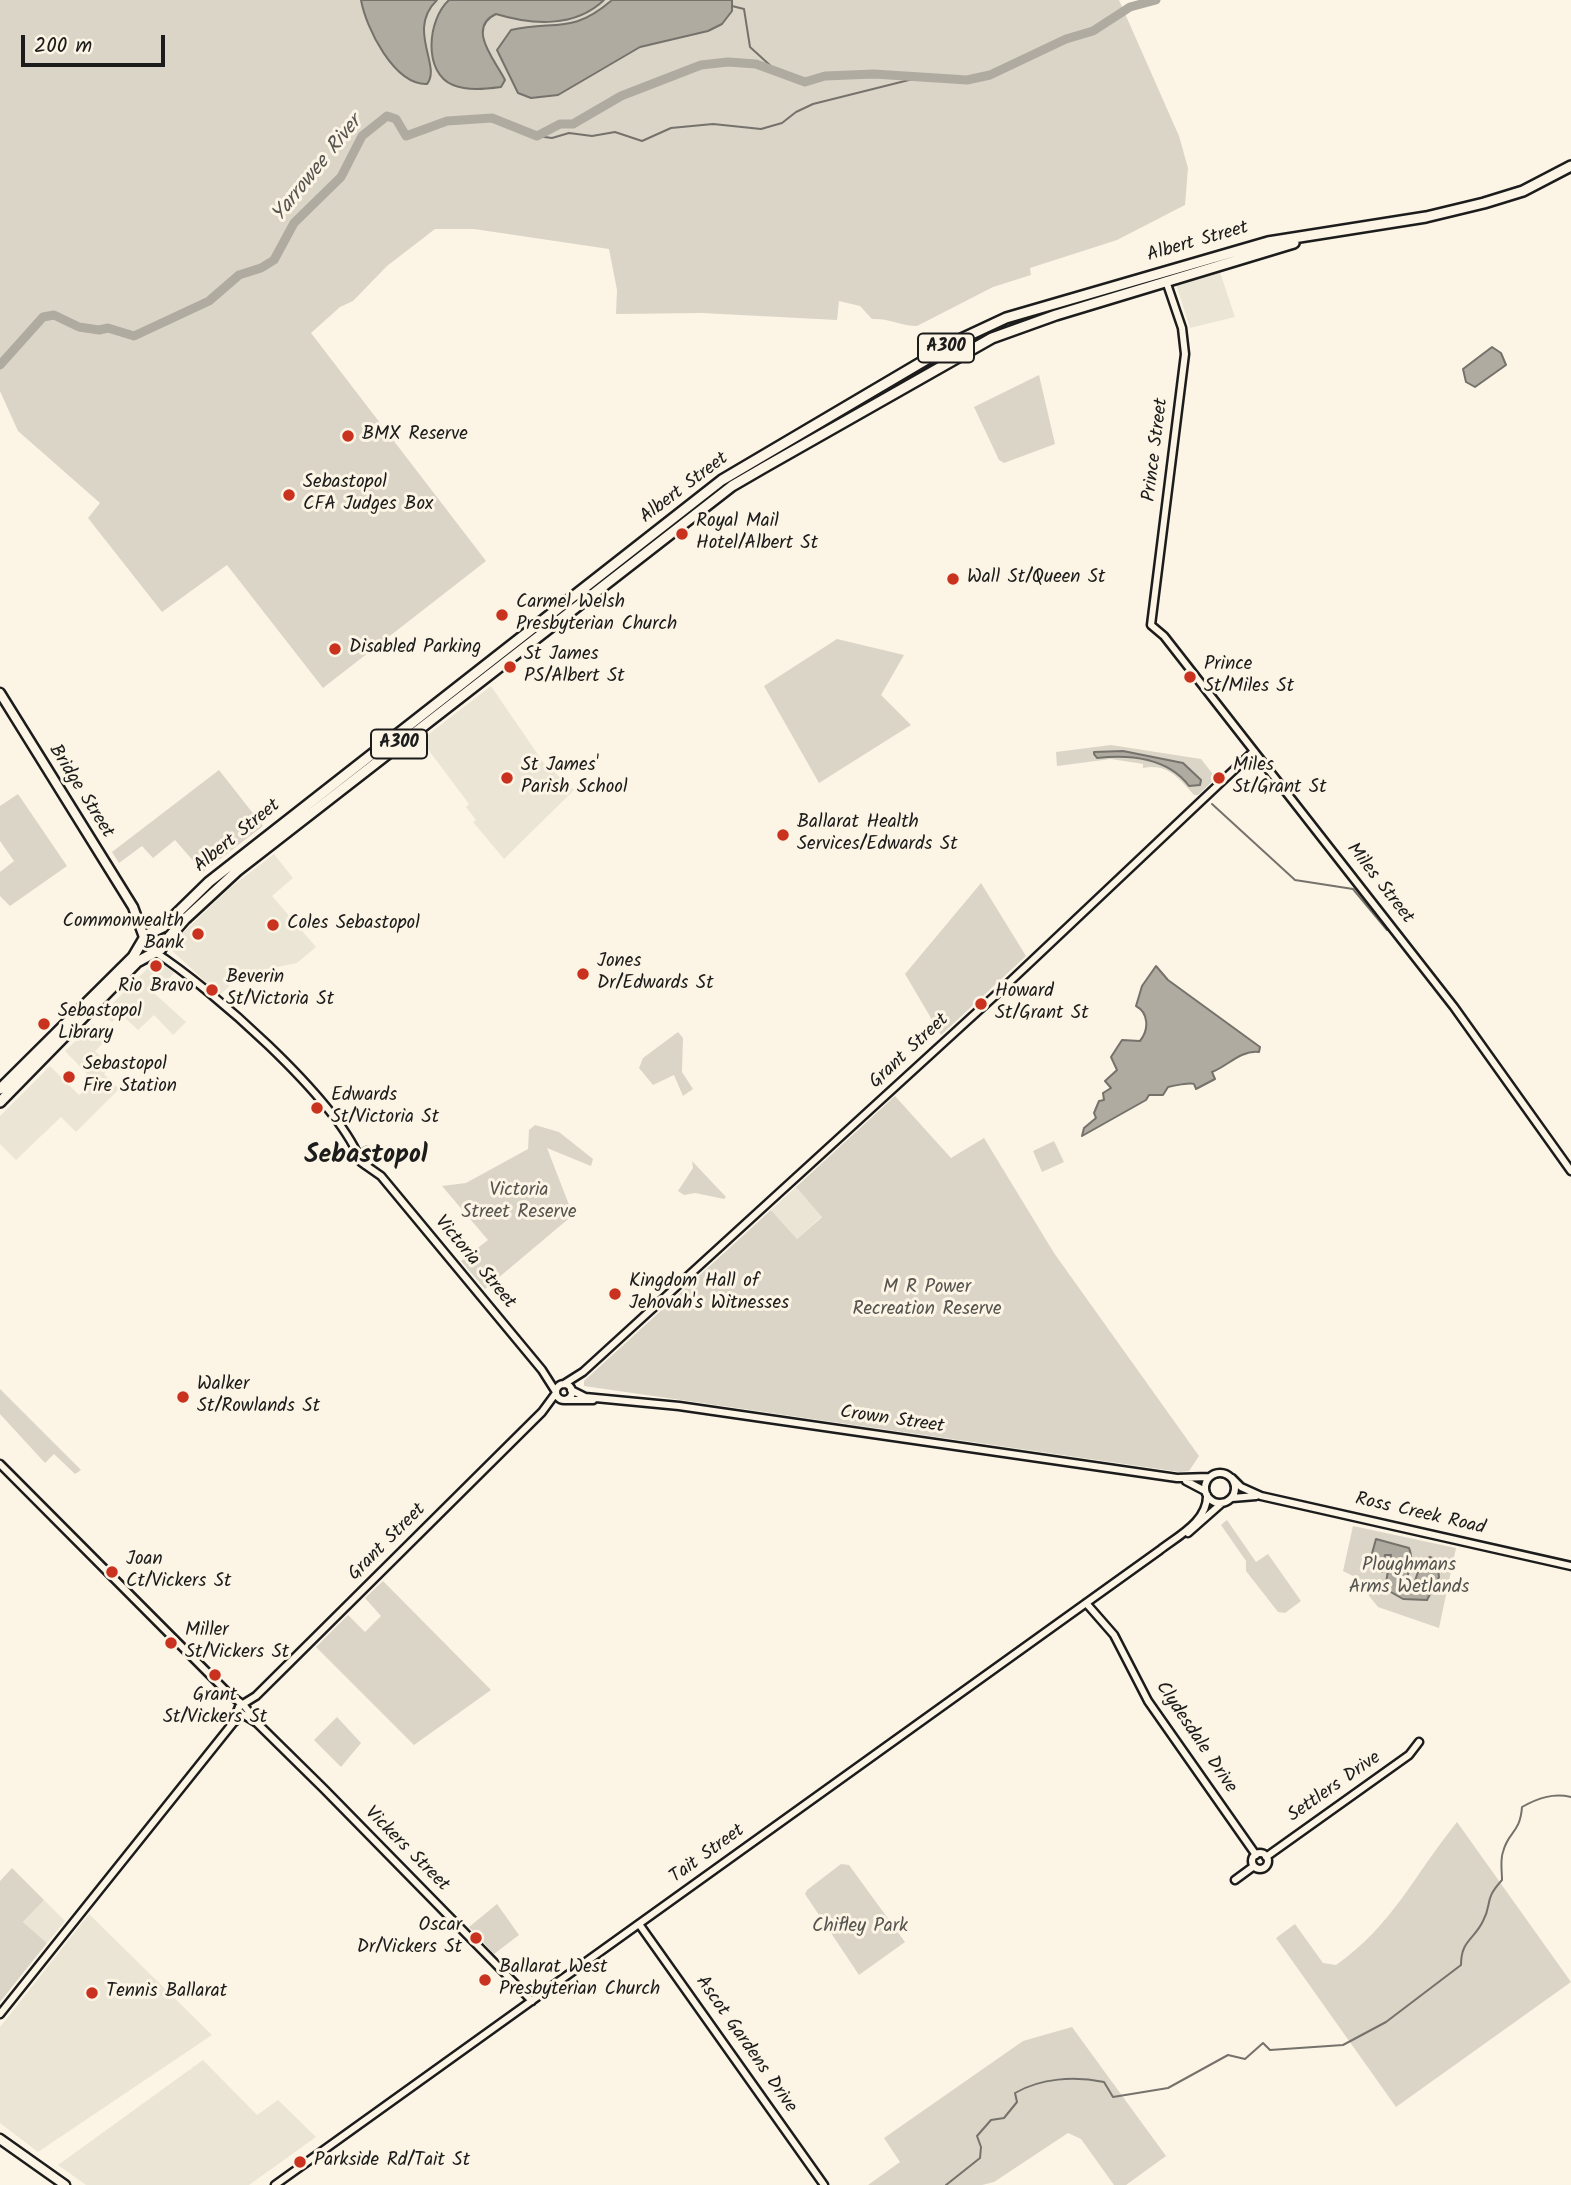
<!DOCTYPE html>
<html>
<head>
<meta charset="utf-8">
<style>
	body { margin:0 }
	#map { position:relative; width:1571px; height:2185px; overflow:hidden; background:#fcf5e5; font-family:Kalam,sans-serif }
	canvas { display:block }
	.scale { position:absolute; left:21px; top:35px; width:144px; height:32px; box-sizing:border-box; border:4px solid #1c1c1c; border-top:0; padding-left:9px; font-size:21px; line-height:24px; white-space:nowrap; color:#1c1c1c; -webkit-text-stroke:5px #fcf5e5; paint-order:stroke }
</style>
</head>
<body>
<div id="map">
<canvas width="1571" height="2185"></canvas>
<div class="scale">200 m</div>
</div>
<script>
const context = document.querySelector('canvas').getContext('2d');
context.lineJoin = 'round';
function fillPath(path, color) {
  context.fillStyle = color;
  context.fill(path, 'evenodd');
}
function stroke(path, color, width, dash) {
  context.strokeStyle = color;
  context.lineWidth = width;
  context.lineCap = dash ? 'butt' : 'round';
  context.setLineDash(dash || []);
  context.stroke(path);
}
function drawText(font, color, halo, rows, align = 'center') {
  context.font = font + ' Kalam,sans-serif';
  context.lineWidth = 6;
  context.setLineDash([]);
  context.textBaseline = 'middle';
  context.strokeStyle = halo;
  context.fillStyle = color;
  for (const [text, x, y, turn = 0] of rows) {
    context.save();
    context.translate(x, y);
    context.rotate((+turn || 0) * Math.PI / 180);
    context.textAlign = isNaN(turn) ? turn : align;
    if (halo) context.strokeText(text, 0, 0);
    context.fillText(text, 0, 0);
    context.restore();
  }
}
const built = new Path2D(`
	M 1220,272 L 1235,317 L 1190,328 L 1176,284 Z
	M 491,686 L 543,762 L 574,790 L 504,859 L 473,822 L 476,820 L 466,807 L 469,804 L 421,740 Z
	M 274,854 L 293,878 L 272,896 L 316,947 L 297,963 L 242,974 L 220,995 L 168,947 L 231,887 Z
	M 157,959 L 174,973 L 155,994 L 186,1022 L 173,1035 L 154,1015 L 138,1030 L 121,1014 L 112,1022 L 103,1013 Z
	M 93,1024 L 108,1038 L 95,1051 L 111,1067 L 104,1074 L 119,1089 L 76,1132 L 61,1117 L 16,1160 L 0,1144 L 0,1116 L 50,1066 L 79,1095 L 95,1082 L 65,1051 Z
	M 796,1187 L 822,1216 L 797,1239 L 771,1210 Z
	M 44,1900 L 65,1921 L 47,1943 L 23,1922 Z
	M 89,1914 L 212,2035 L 38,2152 L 0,2123 L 0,2027 Z
	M 203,2060 L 257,2115 L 278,2100 L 316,2137 L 249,2185 L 86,2185 L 58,2165 Z`);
const green = new Path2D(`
	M 0,0 L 1119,0 L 1179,136 L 1188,168 L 1185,205 L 1117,240 L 1030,268 L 1031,275 L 993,287 L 917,326 C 901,326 889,318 872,319 L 860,306 L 839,301 L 837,320 L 702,313 L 616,314 L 617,290 L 609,249 L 474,229 L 435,229 L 387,266 L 353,301 L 340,307 L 311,333 L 486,561 L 323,688 L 227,565 L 162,612 L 88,518 L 100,503 L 18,431 L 0,391 Z
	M 1039,375 L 1055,444 L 1004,463 L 999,460 L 974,407 Z
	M 837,639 L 904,655 L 881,695 L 911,725 L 819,783 L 764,686 Z
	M 1111,745 L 1201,759 L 1216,778 L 1198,795 L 1194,795 C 1179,778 1167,763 1143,768 L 1143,764 L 1111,759 L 1057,766 L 1056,752 Z
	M 219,770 L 263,826 L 203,872 L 175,840 L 153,858 L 142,846 L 119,863 L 112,852 Z
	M 18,794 L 67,866 L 10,906 L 0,896 L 0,872 L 14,861 L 0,841 L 0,806 Z
	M 981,883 L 1026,956 L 941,1035 L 905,974 Z
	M 678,1032 L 683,1038 L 682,1072 L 693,1089 L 683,1096 L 674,1075 L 653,1085 L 639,1068 L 643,1058 Z
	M 895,1096 L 951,1158 L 984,1138 L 1054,1253 L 1199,1456 L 1189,1471 L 1180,1472 L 584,1386 L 584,1381 L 771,1210 L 797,1239 L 822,1217 L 796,1187 Z
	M 535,1125 L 559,1132 L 593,1159 L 591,1166 L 547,1148 L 573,1215 L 485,1289 L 461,1261 L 488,1240 L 442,1186 L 466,1183 L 528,1149 L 529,1130 Z
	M 1054,1141 L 1064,1162 L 1042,1172 L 1033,1151 Z
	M 692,1161 L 726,1197 L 724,1199 L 695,1193 L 684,1195 L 678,1191 L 693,1168 Z
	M 0,1389 L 81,1470 L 75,1474 L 54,1454 L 45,1463 L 0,1414 Z
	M 1227,1520 L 1256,1562 L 1268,1554 L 1301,1601 L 1285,1613 L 1278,1612 L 1246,1571 L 1246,1561 L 1221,1525 Z
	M 1353,1526 L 1456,1548 L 1439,1628 L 1378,1607 L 1353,1576 L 1343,1571 Z
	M 383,1581 L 491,1690 L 414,1745 L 316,1647 L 348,1615 L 365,1632 L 381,1616 L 365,1598 Z
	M 337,1717 L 361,1743 L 341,1767 L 314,1740 Z
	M 1457,1822 L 1571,1982 L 1396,2107 L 1276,1938 L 1295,1924 L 1323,1963 L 1336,1965 C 1393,1925 1414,1875 1457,1822 Z
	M 841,1864 L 849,1865 L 905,1942 L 859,1975 L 805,1894 L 807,1890 Z
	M 12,1868 L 44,1900 L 23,1922 L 47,1943 L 0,2002 L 0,1881 Z
	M 497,1904 L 519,1935 L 494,1954 L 469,1927 Z
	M 1072,2027 L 1166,2156 L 1126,2185 L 1114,2185 L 1081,2139 L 1068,2133 L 994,2182 L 982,2185 L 868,2185 L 900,2162 L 884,2138 L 1023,2041 Z`);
const water = new Path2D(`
	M 361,0 L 437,0 C 406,30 442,66 427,84 C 394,85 366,28 361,0 Z
	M 449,0 L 604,0 C 575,28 532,25 496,14 C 466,28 495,60 505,80 L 501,87 C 485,89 468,91 453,85 C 423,73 427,20 449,0 Z
	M 612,0 L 732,0 L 732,11 L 722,24 L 708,31 L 640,47 L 558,95 L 531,98 L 518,93 L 497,50 L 511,30 C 554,20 572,35 612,0 Z
	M 1492,347 L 1501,353 L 1506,365 L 1475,387 L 1466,382 L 1463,369 Z
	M 1123,751 L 1183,763 L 1201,780 L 1200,785 L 1189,786 C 1168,758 1130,754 1097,758 L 1094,754 L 1094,752 Z
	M 1156,966 L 1168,980 L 1260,1047 L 1259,1052 C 1240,1050 1228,1066 1212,1072 L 1215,1079 L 1196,1089 L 1194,1084 C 1191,1082 1172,1086 1168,1087 L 1163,1095 L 1149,1095 L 1146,1100 L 1082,1136 L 1084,1128 L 1096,1118 L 1094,1113 L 1099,1101 L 1104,1100 L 1103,1093 L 1111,1088 L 1105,1081 L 1117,1070 L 1111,1057 L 1122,1040 L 1140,1041 C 1149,1030 1149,1013 1136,1006 L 1142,986 Z
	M 1376,1539 L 1409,1548 C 1416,1563 1403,1576 1408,1589 L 1413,1586 L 1422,1561 L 1430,1557 L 1437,1560 L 1439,1577 L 1427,1600 L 1403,1599 L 1389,1591 L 1386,1582 L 1391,1555 L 1385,1555 L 1382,1572 L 1374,1569 L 1370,1561 Z`);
const stream = new Path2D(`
	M 732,6 L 744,9 L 750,47 L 773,68
	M 537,136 L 552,138 L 569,133 L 592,136 L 615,132 L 642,141 L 671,128 L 713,124 L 761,129 L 782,123 L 796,112 L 813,104 L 917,78
	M 1212,804 L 1295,880 L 1353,889 L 1387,930
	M 946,2185 L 980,2158 L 981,2147 L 977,2136 L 991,2120 L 1004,2118 L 1017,2102 L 1015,2093 C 1041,2078 1074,2076 1104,2082 L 1113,2097 L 1168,2088 L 1228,2055 L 1245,2059 L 1263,2043 L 1270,2050 L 1343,2045 L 1386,2022 L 1461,1965 C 1461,1940 1474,1940 1483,1921 C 1493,1902 1483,1901 1502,1880 C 1502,1871 1500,1860 1503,1852 C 1508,1831 1520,1834 1522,1807 C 1538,1798 1553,1793 1571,1797`);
const river = new Path2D(`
	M 0,365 L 43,317 L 54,315 L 79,327 L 99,330 L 108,328 L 134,336 L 209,301 L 239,275 L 261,268 L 274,260 L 294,223 L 341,177 L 362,136 L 387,116 L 396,119 L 406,136 L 447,121 L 492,118 L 537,136 L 560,124 L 573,124 L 621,96 L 701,65 L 728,62 L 756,64 L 805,82 L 825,76 L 874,74 L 967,80 L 990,75 L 1066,39 L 1093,31 L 1130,7 L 1156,0`);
const minor = new Path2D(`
	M 1166,281 L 1182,328 L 1185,354 L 1151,625 L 1164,636 L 1454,1007 L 1571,1171
	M 155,952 C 212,989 332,1095 359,1157
	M 365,1165 L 373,1159 L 367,1151 L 360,1155 L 361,1162 L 381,1176 L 542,1370 L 556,1392
	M 564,1384 L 583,1372 L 1000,991 L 1254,751
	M556 1392a8 8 0 1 1 16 0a8 8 0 1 1-16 0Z
	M 571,1390 L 585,1397 L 679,1406 L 1177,1478 L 1209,1477
	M 566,1400 L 593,1400
	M 0,1464 L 229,1694 L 242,1704
	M1205 1488a15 15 0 1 1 30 0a15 15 0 1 1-30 0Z
	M 1232,1478 L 1241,1487 L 1261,1496 L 1571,1566
	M 1186,1481 L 1205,1491
	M 1232,1498 L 1256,1496
	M 1188,1533 L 1222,1503
	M 1086,1603 L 1114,1635 L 1148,1701 L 1256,1855
	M 243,1704 L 256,1696 L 542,1412 L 556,1393
	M 244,1715 L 257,1723 L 324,1789 L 532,2001
	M 233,1721 L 239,1707 L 243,1704 L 255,1720
	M1252 1861a8 8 0 1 1 16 0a8 8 0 1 1-16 0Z
	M 1266,1857 L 1409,1755 L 1419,1742
	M 1235,1880 L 1254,1866
	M 639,1924 L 824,2185
	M 0,2014 L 233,1723 L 243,1715
	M 275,2185 L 1160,1550 C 1178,1536 1208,1521 1207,1495`);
const major = new Path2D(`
	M 0,693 L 133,907 L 144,937
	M 0,2139 L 65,2185`);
const highway = new Path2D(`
	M 164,943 L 185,919 L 237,871 L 732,486 L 763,468 L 992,338 L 1056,315 L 1294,243
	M 0,1089 L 133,957 L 146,935 L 163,927 L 209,882 L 722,480 L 961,339 L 1006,318 L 1268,242 L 1426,217 L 1484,203 L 1523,191 L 1571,166
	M 0,1102 L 137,962 L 161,949 L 164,939`);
const markers = [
	[348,436,7,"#c8321e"],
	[289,495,7,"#c8321e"],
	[682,534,7,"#c8321e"],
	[953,579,7,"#c8321e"],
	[502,615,7,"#c8321e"],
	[335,649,7,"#c8321e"],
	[510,667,7,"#c8321e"],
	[1190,677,7,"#c8321e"],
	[507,778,7,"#c8321e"],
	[1219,778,7,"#c8321e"],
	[783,835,7,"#c8321e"],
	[273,925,7,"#c8321e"],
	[198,934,7,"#c8321e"],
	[156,966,7,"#c8321e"],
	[583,974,7,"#c8321e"],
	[212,990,7,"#c8321e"],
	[981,1004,7,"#c8321e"],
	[44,1024,7,"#c8321e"],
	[69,1077,7,"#c8321e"],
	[317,1108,7,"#c8321e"],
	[615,1294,7,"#c8321e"],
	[183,1397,7,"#c8321e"],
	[112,1572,7,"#c8321e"],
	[171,1643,7,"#c8321e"],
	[215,1675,7,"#c8321e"],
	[476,1938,7,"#c8321e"],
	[485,1980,7,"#c8321e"],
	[92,1993,7,"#c8321e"],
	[300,2162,7,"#c8321e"]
];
const shields = [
	[946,348,56],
	[399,744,56]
];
const shieldNames = [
	["A300",946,348],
	["A300",399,744]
];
const streetNames = [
	["Albert Street",1198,243,-16],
	["Prince Street",1157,450,-83],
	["Albert Street",685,489,-37],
	["Bridge Street",80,792,58],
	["Albert Street",238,837,-39],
	["Miles Street",1379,884,52],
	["Grant Street",910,1052,-43],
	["Victoria Street",474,1263,50],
	["Crown Street",892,1421,8],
	["Ross Creek Road",1420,1515,13],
	["Grant Street",388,1543,-45],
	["Clydesdale Drive",1195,1738,56],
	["Settlers Drive",1335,1788,-35],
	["Vickers Street",406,1850,45],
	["Tait Street",708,1855,-36],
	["Ascot Gardens Drive",745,2045,55]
];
const poiNames = [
	["BMX Reserve",362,436],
	["Sebastopol",303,484],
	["CFA Judges Box",303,506],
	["Royal Mail",696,523],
	["Hotel/Albert St",696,545],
	["Wall St/Queen St",967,579],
	["Carmel Welsh",516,604],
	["Presbyterian Church",516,626],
	["Disabled Parking",349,649],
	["St James",524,656],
	["PS/Albert St",524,678],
	["Prince",1204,666],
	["St/Miles St",1204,688],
	["St James'",521,767],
	["Parish School",521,789],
	["Miles",1233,767],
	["St/Grant St",1233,789],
	["Ballarat Health",797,824],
	["Services/Edwards St",797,846],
	["Commonwealth",184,923,"right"],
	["Bank",184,945,"right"],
	["Coles Sebastopol",287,925],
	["Jones",597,963],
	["Dr/Edwards St",597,985],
	["Beverin",226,979],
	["St/Victoria St",226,1001],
	["Rio Bravo",156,988,"center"],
	["Howard",995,993],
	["St/Grant St",995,1015],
	["Sebastopol",58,1013],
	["Library",58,1035],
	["Sebastopol",83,1066],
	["Fire Station",83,1088],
	["Edwards",331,1097],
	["St/Victoria St",331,1119],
	["Kingdom Hall of",629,1283],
	["Jehovah's Witnesses",629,1305],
	["Walker",197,1386],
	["St/Rowlands St",197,1408],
	["Joan",126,1561],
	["Ct/Vickers St",126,1583],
	["Miller",185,1632],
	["St/Vickers St",185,1654],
	["Grant",215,1697,"center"],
	["St/Vickers St",215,1719,"center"],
	["Oscar",462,1927,"right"],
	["Dr/Vickers St",462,1949,"right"],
	["Ballarat West",499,1969],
	["Presbyterian Church",499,1991],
	["Tennis Ballarat",106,1993],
	["Parkside Rd/Tait St",314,2162]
];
const parkNames = [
	["Victoria",519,1192],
	["Street Reserve",519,1214],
	["M R Power",927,1289],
	["Recreation Reserve",927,1311],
	["Ploughmans",1409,1567],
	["Arms Wetlands",1409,1589],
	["Chifley Park",860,1928]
];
const waterNames = [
	["Yarrowee River",318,170,-51]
];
const districtNames = [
	["Sebastopol",366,1158]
];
fillPath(built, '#ebe5d6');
fillPath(green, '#dbd5c8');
fillPath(water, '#b0aba1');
stroke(water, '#75726c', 2);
stroke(stream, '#75726c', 2);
stroke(river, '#b0aba1', 9);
stroke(minor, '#1c1c1c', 11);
stroke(major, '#1c1c1c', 13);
stroke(highway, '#1c1c1c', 14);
stroke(minor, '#fcf5e5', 6);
stroke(major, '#fcf5e5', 8);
stroke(highway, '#fcf5e5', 9);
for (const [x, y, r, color] of markers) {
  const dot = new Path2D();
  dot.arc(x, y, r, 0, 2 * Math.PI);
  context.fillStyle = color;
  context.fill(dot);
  stroke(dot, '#fcf5e5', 2.5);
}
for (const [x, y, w] of shields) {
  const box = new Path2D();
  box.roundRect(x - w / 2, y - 14.5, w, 29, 5);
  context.fillStyle = '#fcf5e5';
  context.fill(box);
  stroke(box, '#1c1c1c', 2);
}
drawText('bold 18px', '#1c1c1c', null, shieldNames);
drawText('19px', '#1c1c1c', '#fcf5e5', streetNames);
drawText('19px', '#1c1c1c', '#fcf5e5', poiNames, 'left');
drawText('19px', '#555450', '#fcf5e5', parkNames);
drawText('italic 21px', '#575551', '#fcf5e5', waterNames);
drawText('bold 26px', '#1c1c1c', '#fcf5e5', districtNames);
</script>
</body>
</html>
